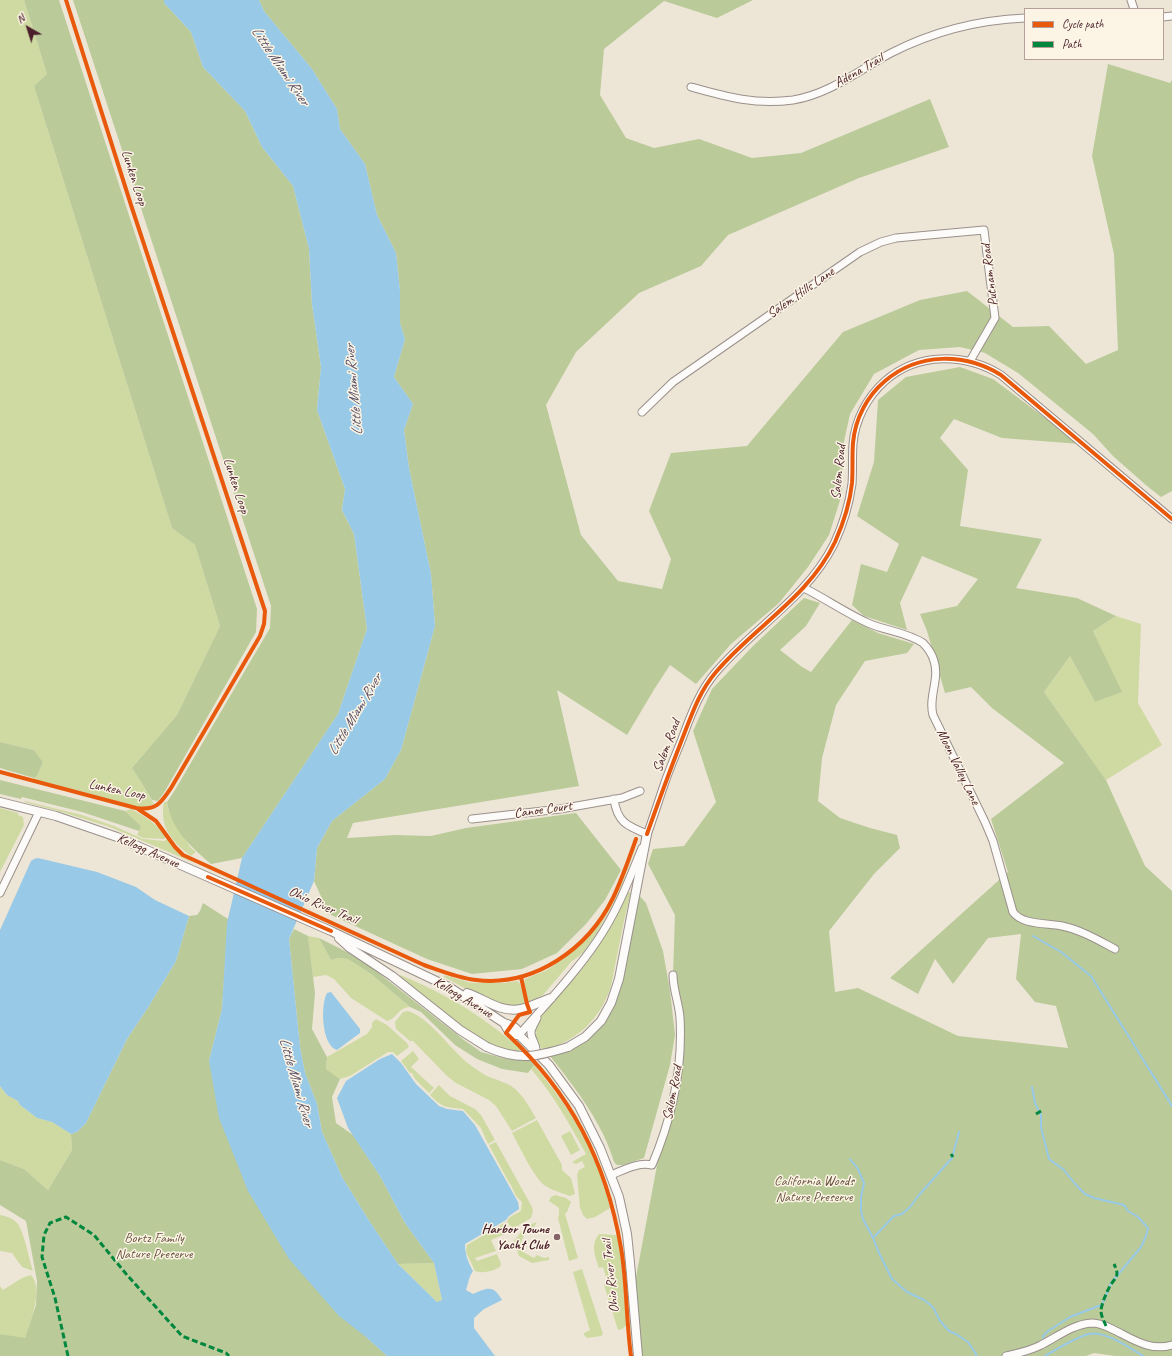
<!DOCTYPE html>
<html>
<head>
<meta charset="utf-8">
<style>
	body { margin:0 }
	#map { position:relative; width:1172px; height:1356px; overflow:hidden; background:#ede6d7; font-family:Caveat,sans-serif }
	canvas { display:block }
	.legend { position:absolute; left:1024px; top:8px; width:140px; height:52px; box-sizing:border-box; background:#fcf5e5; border:1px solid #b59f9b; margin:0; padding:5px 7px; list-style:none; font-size:12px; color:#4a1f2b }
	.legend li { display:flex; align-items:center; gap:8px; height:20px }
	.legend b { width:20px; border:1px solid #b59f9b }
	.north { position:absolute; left:8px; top:8px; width:40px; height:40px; -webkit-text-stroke:3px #fcf5e5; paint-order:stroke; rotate:321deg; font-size:11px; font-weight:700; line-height:16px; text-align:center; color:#4a1f2b }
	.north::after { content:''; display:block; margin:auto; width:14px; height:18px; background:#4a1f2b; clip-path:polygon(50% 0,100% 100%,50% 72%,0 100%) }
</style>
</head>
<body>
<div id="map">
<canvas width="1172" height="1356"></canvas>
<ul class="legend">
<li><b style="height:5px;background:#e8590c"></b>Cycle path</li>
<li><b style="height:5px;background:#00873e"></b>Path</li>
</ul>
<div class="north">N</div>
</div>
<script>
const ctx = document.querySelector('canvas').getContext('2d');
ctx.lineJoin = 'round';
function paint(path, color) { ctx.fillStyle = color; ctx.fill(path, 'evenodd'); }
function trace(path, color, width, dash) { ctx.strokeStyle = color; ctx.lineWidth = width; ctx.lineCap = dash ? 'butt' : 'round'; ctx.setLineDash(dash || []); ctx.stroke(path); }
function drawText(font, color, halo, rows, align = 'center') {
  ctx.font = font + ' Caveat,sans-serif'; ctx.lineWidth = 3; ctx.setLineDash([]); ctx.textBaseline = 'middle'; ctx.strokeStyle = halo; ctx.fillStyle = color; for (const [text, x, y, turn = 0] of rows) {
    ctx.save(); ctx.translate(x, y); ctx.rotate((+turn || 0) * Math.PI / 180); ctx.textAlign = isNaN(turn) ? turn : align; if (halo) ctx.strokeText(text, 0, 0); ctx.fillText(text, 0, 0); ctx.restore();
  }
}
paint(new Path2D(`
	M0,0H24L47,74L34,86L172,528L195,545L220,626L177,715L132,768L154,804L146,807H136L33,780L34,778L37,776L43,762L34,750L0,742Z
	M1116,616L1141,624L1138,703L1162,745L1106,780L1044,692L1070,656L1095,702L1121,692L1093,631Z
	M25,801L82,815L114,826L143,839L164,841L168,839L174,848L192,862L110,827L62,812L24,802Z
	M164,802H167L168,809L190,847L196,852L191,856C172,842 159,827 164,802Z
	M0,808L18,813V815L23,817L24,825L0,872Z
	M131,809C145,816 157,824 166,837L164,839L143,838L137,835L141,826L125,811Z
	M639,840L618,895L595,936L583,953L571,962L543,995L529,1004L524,984L525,979L547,970L566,957L596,928L604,918L616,897Z
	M628,892L631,893C625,914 621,935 617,956C614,968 613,981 609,992C597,1023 574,1042 543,1050L537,1043L534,1035L537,1033L534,1031L537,1020L593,954L617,915Z
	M308,936L319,938L331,960L338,958L348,959L371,974L410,1007C397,1008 398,1018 387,1021L351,998L334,979L326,975L313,977Z
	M400,975C447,994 482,1016 521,1049L518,1052C503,1049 489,1046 476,1039L399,977Z
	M444,975L472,983H504L518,981L520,984L526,1005L511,1007L492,1003L444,977Z
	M408,1011C429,1017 451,1050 469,1064C475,1068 481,1073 487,1076C499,1081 511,1083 519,1093C526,1100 531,1110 536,1118L512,1131L496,1106L489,1100L456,1083L447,1076L413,1041H410L396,1029L395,1022L403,1012Z
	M376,1019L387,1025L407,1043L409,1047L397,1056L393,1052H388L350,1076L340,1079L326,1069L327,1057L367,1034L372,1027V1023Z
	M413,1051L419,1059L411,1067L434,1088L429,1093L415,1079L412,1073H410L401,1061Z
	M534,1065C556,1092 577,1120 592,1152C599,1170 605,1189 610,1208L595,1217L587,1219L583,1215L580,1208L577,1175L579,1170L585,1167L582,1161L576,1164L572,1162L586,1154C570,1125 553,1094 531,1069Z
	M439,1085L450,1096L475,1109L481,1115L495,1140L488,1144L481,1128L463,1109C445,1107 443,1108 430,1095Z
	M0,1086L7,1095L18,1101L20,1105L37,1118L52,1122L71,1134L72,1150L48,1190L24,1169L0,1160Z
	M537,1120L562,1165V1170L571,1178L575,1194L570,1196C562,1193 551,1190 544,1185C533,1176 520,1147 512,1133Z
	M570,1131L580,1150L571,1155L561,1136Z
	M496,1142L532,1207L533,1211L531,1218L512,1229L507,1221L510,1217L521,1211L522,1202L516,1196L511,1185L507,1179L489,1145Z
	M555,1195L566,1198L571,1202L567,1212L565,1214L578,1258L569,1261L558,1218L559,1214V1208L549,1201L551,1197Z
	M0,1215C6,1216 13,1218 17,1223C24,1231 29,1259 33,1271L22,1267L12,1253L0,1251Z
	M506,1222L511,1231L491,1240L496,1251L475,1258L477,1261L497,1254L501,1264L500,1267C493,1271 483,1274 475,1271L466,1252L467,1245Z
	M537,1222L532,1231L525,1233L521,1242L523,1252L534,1258L537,1255L544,1258L549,1257V1260L532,1263L519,1256L514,1241L526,1226Z
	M599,1234L615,1235L619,1236L623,1278L627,1325L622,1329L618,1330L604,1285L607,1280L603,1267L599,1268C595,1255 590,1246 599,1234Z
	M434,1263L442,1300L437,1302L398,1264Z
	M582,1269L603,1334L601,1336L587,1338L584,1335V1333L590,1330L589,1327L573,1272Z
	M31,1275C44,1290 30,1322 25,1339L0,1334V1286L3,1290L22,1278Z`), '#cfdaa2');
paint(new Path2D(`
	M24,0H59L257,609L256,632L165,791L158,801L152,800L132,768L177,715L220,626L195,545L172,528L34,86L47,74Z
	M73,0H164V3L191,32L203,67L245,111L262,147L293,186L309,249L312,304L321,367L317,410L345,489L342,510L354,534L367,629L338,714L242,858L211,864C191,847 171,829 167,802L175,790L270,628L271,606Z
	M259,0H753L717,18L664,1L604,49L600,95L626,138L654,148L699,139L752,158L801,153L930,99L949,147L859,178L728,235L701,266L639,293L576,352L546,405L581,535L618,581L662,589L671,559L649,511L671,453L747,446L843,332L920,300L967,291L1013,327L1049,326L1086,364L1118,350L1114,254L1092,156L1108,64L1170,83L1172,80V491L1161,497L1147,486L1113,456L1093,434L1018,373L985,353L960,347L919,350L874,374L850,414L843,446L842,494L829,535L808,567L779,603L731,644L696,684L670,665L655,688L627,735L557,690L579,786L353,823L347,838L395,835L431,836L466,828L576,813L621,870L605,900L586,924L557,953L522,969L472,974L427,959L329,914L314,881L317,848L332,821L385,779L401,750L435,626L431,574L409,468L404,430L413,404L394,377L405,339L400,323V291L396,253L377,215L365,164L340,129L337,109L312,69L264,11Z
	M960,367L993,379L1080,444L1002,438L954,419L940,438L968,470L960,526L1042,539L1016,588L1077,598L1116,616L1093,631L1122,692L1095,702L1070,656L1044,692L1106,780L1145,866L1172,891V1356H1115L1094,1353L1086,1356H638L633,1293L661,1144L680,1057L673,975L675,915L648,864L653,849L684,846L716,802L693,731L712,689L753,646L804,598L820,603L806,626L780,650L802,667L811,672L852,620L878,633L914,644L907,653L865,661L836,705L822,758L818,801L840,818L870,828L897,835L900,848L874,874L829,931L835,992L858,988L958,1036L1068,1048L1056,1006L1035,1002L1016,979L1021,934L988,938L953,984L935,959L918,994L890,978L1008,872L991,819L1064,763L992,708L971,687L945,693L927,631L920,614L957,606L978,579L922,556L900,603L907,630L864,616L852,605L861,564L887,572L899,544L857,516L874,462L878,400L906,377Z
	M0,742L34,750L43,762L37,776L34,778L0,768Z
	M0,780L125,811L141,826L139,831L82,812L22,797L21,799L0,794Z
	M638,894L646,903L663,951L670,991L675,1035L670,1065L644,1158L623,1165H617L614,1162C611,1153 608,1144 604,1136C590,1107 570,1081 550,1056L564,1051L581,1041L615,1002L624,977Z
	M203,903L228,919L222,1009L209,1061L366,1337L387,1356H0V1334L25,1338L36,1305L37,1281L26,1221L0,1205V1160L24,1169L48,1190L72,1150L71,1134L77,1132L86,1123L127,1039L149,1006L176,961L189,916L197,915L200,911Z
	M294,929L308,936L315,993L312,1029L327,1057L326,1069L340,1079L332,1097L336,1123L353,1135L380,1176L405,1223L434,1263L398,1264L368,1219L342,1177L322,1132L317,1104L305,1073L300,1047L289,939Z
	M319,938L345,951L367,964L464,1040L481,1052L503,1058L530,1060L534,1065L528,1073L502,1069L477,1059L455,1045L421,1012L410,1007L371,974L348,959L338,958L331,960Z`), '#baca99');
paint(new Path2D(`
	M164,0H259L264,11L312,69L337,109L340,129L365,164L377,215L396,253L400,291V323L405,339L394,377L413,404L404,430L409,468L431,574L435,626L401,750L385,779L332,821L317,848L314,881L289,939L300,1047L305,1073L317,1104L322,1132L342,1177L368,1219L398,1264L437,1302L442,1300L434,1263L405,1223L380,1176L348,1128L337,1098L346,1081L380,1059L392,1054L401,1063L416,1084L439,1106L447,1109L463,1111L475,1125L518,1202L519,1209L509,1216L506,1220L465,1244C465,1254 468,1262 473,1271L470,1276L466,1290L473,1294C487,1288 493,1284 502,1300L484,1309L474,1318V1328L495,1356H387L366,1337L339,1316L289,1259L248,1191L219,1118L209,1061L222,1009L227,923L242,858L338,714L367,629L354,534L342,510L345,489L317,410L321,367L312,304L309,249L293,186L262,147L245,111L203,67L191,32L164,3Z
	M38,858L97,872L136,887L155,900L189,916L176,961L149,1006L127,1039L86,1123L77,1132L71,1134L52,1122L37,1118L20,1105L18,1101L7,1095L0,1086V930L31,861L34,859Z
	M331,992L360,1029V1033L337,1050C322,1046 320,1006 327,993Z`), '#98c9e6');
trace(new Path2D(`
	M1033,936L1061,952L1091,976L1172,1106
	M1032,1087L1035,1103L1041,1115V1127L1049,1159L1064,1170L1076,1185L1085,1194L1094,1198L1124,1205L1128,1211L1138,1217L1148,1228L1146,1236L1141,1247L1111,1283L1104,1301L1101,1305L1096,1307L1070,1317L1048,1331L1043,1336L1044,1341
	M850,1159L858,1169L864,1183L861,1197V1211L863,1219L873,1238L879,1253L892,1279L907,1292L924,1300L933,1307L940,1321L949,1331L956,1334L968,1342L976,1354V1356
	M873,1238L894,1216L902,1214L910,1207L919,1195L952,1158L959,1132
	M1045,1356C1057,1349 1076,1337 1089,1334C1104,1330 1130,1348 1143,1356`), '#98c9e6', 2);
const minor = new Path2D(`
	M1131,0L1134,9
	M1163,17L1172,16
	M691,87C727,97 755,105 793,100C830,94 859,70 891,53C932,32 979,20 1025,18
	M642,412L673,382L860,252L881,242L896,238L984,230L995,318L970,361
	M804,588C826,599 846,613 868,623C886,631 906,632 923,643C928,648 932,654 934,661C940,679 928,697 933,715L985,822L993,841L1013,912C1022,925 1047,923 1062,926C1081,930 1098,940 1115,949
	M614,799C617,822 627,826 647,834
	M472,819L560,809L622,798L640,791
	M646,838C652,821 658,803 664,785C669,770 676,754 682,739C691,715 699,692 716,672C754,627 807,598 834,544C843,525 849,505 852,484C853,471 852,458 853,444C855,420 867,397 885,381C918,352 965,353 1001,375L1172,519
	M0,893L39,812
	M519,1035C545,1005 575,974 597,941C617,912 629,880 642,848
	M536,1051C537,1044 530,1039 531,1031C532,1027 535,1022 537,1018
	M611,1175C624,1170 637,1162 652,1165C672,1118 683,1069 680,1018C679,1003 673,990 673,975
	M1006,1356C1018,1353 1030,1351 1041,1345C1057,1337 1073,1324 1092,1323C1099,1323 1106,1326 1112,1329C1131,1338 1150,1352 1172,1345`);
const major = new Path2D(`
	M0,802L56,816L117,837L331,931L449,987L504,1023C511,1025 518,1027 519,1035L549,1065L579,1106L600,1148L619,1197L627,1234L630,1263L638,1356
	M339,938L350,948L392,976L460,1030L487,1047
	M467,993C485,999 500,1013 521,1009C531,1007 541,1001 551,998
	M504,1023L508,1030L515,1035H519
	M568,1047L585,1037L601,1021L611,1003L619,979L647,834`);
trace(minor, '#9a908b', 9);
trace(major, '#9a908b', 10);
trace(minor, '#fcfbf9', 7);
trace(major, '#fcfbf9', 8);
const majorBridge = new Path2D(`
	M487,1047C519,1061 536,1057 568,1047`);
trace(majorBridge, '#9a908b', 10, []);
trace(majorBridge, '#fcfbf9', 8);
trace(new Path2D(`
	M1036,1114L1041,1111
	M951,1154L953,1157
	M1106,1326C1104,1321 1101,1316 1101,1311C1101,1305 1107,1291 1110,1286C1116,1276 1120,1277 1114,1264
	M68,1356L55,1298L42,1257L44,1235L50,1223L66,1217L94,1235L127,1275L182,1336L226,1353L229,1356`), '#00873e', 3, [6, 3]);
trace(new Path2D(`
	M0,772L136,808C156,811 161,803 171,788L260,636L264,624L265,611L131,205L66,0
	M138,809L156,821L175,847L183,855L424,965C441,971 458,978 476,980C534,987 588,949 613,898C622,879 629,859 636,839
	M647,834C658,803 669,773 681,742C691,717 698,693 716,672C754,627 809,597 835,542C843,524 850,503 852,483C853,470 852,456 853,443C855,419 867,396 885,381C919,352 965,353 1001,375L1172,519
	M208,877L331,931
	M521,977L527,1004L530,1012L519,1015L506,1033C571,1093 606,1161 621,1248C627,1283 626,1320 631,1356`), '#e8590c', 4);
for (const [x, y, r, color] of [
	[557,1237,4,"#836567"]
]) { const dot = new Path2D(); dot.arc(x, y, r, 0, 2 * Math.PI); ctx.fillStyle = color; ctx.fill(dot); trace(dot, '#fcf5e5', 1.5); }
drawText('14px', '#4a1f2b', '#fcf5e5', [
	["Adena Trail",859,71,-30],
	["Lunken Loop",134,178,72],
	["Putnam Road",990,275,-97],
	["Salem Hills Lane",801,293,-35],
	["Salem Road",839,472,-84],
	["Lunken Loop",236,486,72],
	["Salem Road",667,746,-69],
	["Moon Valley Lane",958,767,64],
	["Lunken Loop",117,790,12],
	["Canoe Court",543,810,-8],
	["Kellogg Avenue",148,851,24],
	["Ohio River Trail",323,906,24],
	["Kellogg Avenue",463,998,31],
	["Salem Road",673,1093,-79],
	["Ohio River Trail",611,1276,-96]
]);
drawText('14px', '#6b5442', '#fcf5e5', [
	["California Woods",814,1181],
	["Nature Preserve",814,1197],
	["Bortz Family",154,1238],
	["Nature Preserve",154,1254]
]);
drawText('bold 14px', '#4a1f2b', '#fcf5e5', [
	["Harbor Towne",549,1229],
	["Yacht Club",549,1245]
], 'right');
drawText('italic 15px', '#574e65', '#fcf5e5', [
	["Little Miami River",280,66,56],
	["Little Miami River",354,390,-95],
	["Little Miami River",355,715,-59],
	["Little Miami River",296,1082,74]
]);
</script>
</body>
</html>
